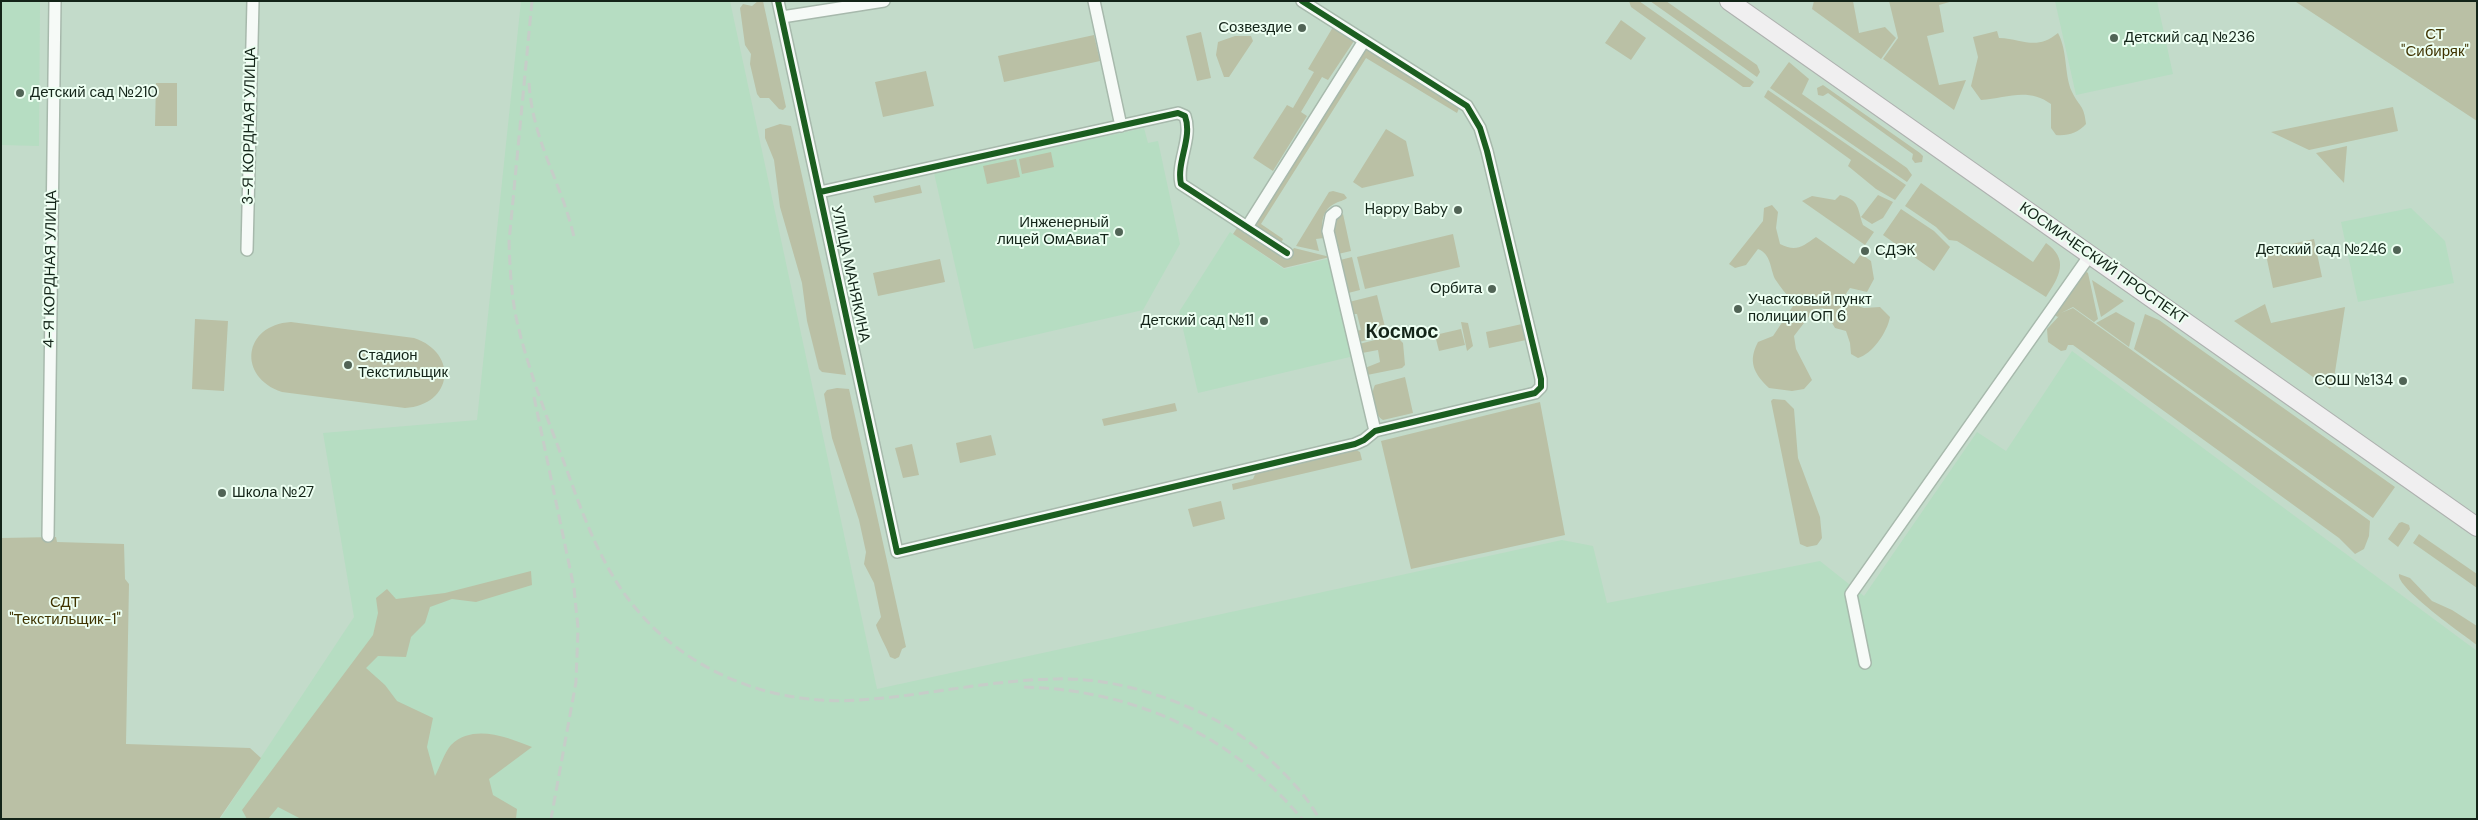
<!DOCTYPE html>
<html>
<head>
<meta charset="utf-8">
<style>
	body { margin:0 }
	#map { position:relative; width:2478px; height:820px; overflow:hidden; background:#c3dbca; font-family:"DM Sans",sans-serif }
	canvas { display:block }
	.frame { position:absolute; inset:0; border:2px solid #132418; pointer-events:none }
</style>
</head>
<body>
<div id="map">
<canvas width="2478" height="820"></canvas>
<div class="frame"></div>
</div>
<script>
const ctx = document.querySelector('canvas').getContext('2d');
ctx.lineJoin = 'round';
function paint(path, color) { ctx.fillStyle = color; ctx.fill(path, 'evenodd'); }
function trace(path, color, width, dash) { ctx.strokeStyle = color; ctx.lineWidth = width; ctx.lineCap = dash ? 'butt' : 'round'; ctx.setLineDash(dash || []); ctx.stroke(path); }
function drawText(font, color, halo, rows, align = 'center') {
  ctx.font = font + ' "DM Sans",sans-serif'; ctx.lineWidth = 4; ctx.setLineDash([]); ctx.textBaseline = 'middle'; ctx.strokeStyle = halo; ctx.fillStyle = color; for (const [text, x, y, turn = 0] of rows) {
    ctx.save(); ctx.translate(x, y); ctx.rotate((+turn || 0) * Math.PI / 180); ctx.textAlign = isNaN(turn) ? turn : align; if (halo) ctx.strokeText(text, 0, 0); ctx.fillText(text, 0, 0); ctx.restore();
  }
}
paint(new Path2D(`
	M1,1H40L39,146L1,145Z
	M521,1H730L877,689L1562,540L1593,546L1607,603L1820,561L1864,596L1977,432L2006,451L2072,351L2477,651V819H220L354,617L323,433L477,420Z
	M2055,1H2157L2173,74L2076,95Z
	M1144,128L1148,143L1158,141L1180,244L1143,310L974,349L934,173Z
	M2411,208L2445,241L2454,283L2358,302L2341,222Z
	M1230,232L1284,269L1331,258L1354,356L1198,393L1179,312Z`), '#b6ddc2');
paint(new Path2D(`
	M758,1H763L786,107L783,110L779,109L769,98H760L757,94L750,64L751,54L745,45L740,8L743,4L752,6Z
	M1629,1H1639L1754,82L1750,87H1743L1631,7Z
	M1650,1H1666L1757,65L1760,72L1757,77Z
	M1814,1H1853L1859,33L1885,27L1896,38L1881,59L1812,9Z
	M1889,1H1953L1939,5L1944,32L1927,36L1939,85L1966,80L1954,110L1883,59L1898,38Z
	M2477,1V121L2296,2V1Z
	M1621,20L1646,38L1631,60L1605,43Z
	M1333,27L1354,41L1328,80L1322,77L1301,112L1307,116L1273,171L1253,158L1287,105L1293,108L1314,72L1308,69Z
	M1997,31L1999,38C2024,39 2036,51 2058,33C2068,52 2064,75 2072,92C2079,107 2084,104 2086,124C2078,133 2068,136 2056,135L2051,128V104C2028,87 2006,98 1981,100L1971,86L1978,57L1973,37Z
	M1201,32L1211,78L1197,81L1186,36Z
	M1094,35L1100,61L1004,82L998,56Z
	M1235,36H1251L1253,41L1229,77H1224L1216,55L1218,42Z
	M1364,42L1461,104L1457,113L1366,58L1261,224L1283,239L1281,243L1250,224Z
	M1789,62L1809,79L1802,94L1907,168L1912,175L1907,182L1770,88Z
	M926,71L934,106L883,117L875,82Z
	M156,83H177V126H155Z
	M1823,85L1920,153L1923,156L1922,162L1915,163L1912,159L1913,154L1828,93L1823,96L1818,95L1817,88Z
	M1768,90L1906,185L1895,200L1876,189L1848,166L1851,160L1764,97Z
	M2393,107L2398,131L2309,150L2271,132Z
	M780,124L791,126L846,375L822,372L819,369L807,321L802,283L780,207L774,160L765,138V129Z
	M1386,129L1406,141L1414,176L1362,188L1353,182Z
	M2347,146L2344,183L2316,153Z
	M1051,152L1054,167L1022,174L1019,159Z
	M1016,159L1020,177L987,184L983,166Z
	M1921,183L2033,262L2046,243C2069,259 2060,276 2046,297L1957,241L1949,240L1936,227L1905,206Z
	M920,185L922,193L875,203L873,196Z
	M1333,191L1344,194L1347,198C1343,201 1340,201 1336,203C1322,209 1320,224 1324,238L1316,239L1319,251L1296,246L1329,192Z
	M1840,195C1860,200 1857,208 1863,225L1874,232L1865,245L1802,201L1812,196L1835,200Z
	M1878,195L1893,202L1883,218L1872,224L1861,217Z
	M1772,205L1778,212L1776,228L1780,244C1796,252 1802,247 1816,237L1854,264L1861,254L1871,261L1874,279L1867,292L1850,288L1845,295L1849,303L1864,308L1880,307L1890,317C1887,333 1872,354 1858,358L1851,354L1850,343L1846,331L1835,328L1823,308L1814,310L1794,336L1796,349L1812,380L1804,389L1792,391L1769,388C1753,373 1748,361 1758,342L1773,336L1795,303C1787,296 1781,288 1775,279C1770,268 1771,254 1758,249L1746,265L1735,268L1729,264L1763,221L1764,208Z
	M1901,209L1934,231L1950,247L1934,271L1883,235Z
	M1343,214L1351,251L1338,254L1333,227L1334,220Z
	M1237,228L1286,258L1294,248L1330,257L1284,268L1233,234Z
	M1453,234L1460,267L1365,289L1357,257Z
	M2314,239L2322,277L2273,288L2265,250Z
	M1352,257L1360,290L1348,293L1340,260Z
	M940,259L945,282L878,296L873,273Z
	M2082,269L2088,273L2098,319L2094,322L2073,307L2061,313L2073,308L2370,521L2369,536L2364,549L2355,554L2339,538L2073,345H2068L2066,350L2061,351L2048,342L2047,329L2060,315L2058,317L2051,313Z
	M2092,280L2124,301L2101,317Z
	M1377,295L1387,335L1359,342L1356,331L1361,330L1357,314H1352L1349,302Z
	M2265,304L2271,323L2345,307L2333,385L2330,389L2234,321Z
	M2116,312L2135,323L2129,347L2096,323Z
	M2145,314L2159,320L2395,487L2373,518L2134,349Z
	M195,319L228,321L224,391L192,389Z
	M291,322L414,338C459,353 453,405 405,408L282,392C237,377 243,325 291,322Z
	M1461,322L1468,323L1473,346L1467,351Z
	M1522,324L1526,340L1489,348L1486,332Z
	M1461,329L1465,345L1439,351L1435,335Z
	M1395,335L1403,343L1405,365L1402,368L1367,375L1365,368L1380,362L1378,350L1362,353L1359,344Z
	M1405,377L1413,413L1383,420C1373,414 1370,394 1375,385Z
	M837,388L849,389L906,647L902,649L899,657L895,659L890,657C887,648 878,633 876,625L881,617L874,583L864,564L866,552L859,520L832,438L824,394L827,390Z
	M1773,399L1785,400L1794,409L1798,458L1820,517L1822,538L1817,545L1807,547L1800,544L1771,401Z
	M1540,402L1565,535L1411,569L1381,441Z
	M1175,403L1177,411L1104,426L1102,419Z
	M991,435L996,455L960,463L956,443Z
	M912,444L919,475L903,478L895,448Z
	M1354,449L1360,452L1362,460L1233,490L1232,484L1253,479L1256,472Z
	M1221,501L1225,519L1193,527L1188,509Z
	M2402,522L2409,525L2410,529L2398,547L2388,539L2399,523Z
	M2419,534L2477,574V588L2413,543Z
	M56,537L57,542L124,544L125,579L129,584L126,744L250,748L261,758L219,819H1V538Z
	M531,571L532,585L476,602L452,599L430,607L425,623L411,637L406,657L378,656L366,668L385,685L397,701L433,718L427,747L435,776C440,767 444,753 451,745C474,723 508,738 532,747L489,779L493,795L517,809L516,819H301L278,807L268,819H247L242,810L373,635L378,613L376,598L387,589L396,599L445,593Z
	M2399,574L2410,578L2432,601L2452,610L2477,626V645C2464,635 2395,587 2399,574Z`), '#bac0a5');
const street = new Path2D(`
	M778,1L897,552L1355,444L1364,440L1375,431L1535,393L1541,387V379L1487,151L1480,128L1467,106L1302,1
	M1094,1L1121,126
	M782,17L884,1
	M820,192L1178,113L1185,116C1193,138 1176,162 1181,184L1287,253
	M1336,212L1331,216L1328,231L1375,431
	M1247,227L1364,41
	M247,250L253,1
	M48,536L55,1
	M1865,663L1851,594L2090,255`);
const primary = new Path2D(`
	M1729,1L2477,527`);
trace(street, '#a7b9ac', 14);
trace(primary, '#aeb1af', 20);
trace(street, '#f6faf7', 11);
trace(primary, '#f0eff0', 18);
trace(new Path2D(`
	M532,1L509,242C510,267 511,292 516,317C528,372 550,424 569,476C585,521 603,568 633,605C687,673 774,706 859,700C924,696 989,680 1055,679C1111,677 1172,696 1221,723C1253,741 1302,785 1319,819
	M529,83C533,143 561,181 574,237
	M534,397L574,588L578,628L576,682L551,819
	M1024,687C1134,690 1231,734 1302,819`), '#c6cdc8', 3, [10, 5]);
trace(new Path2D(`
	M778,1L897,552L1355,444L1364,440L1375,431L1535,393L1541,387V379L1487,151L1480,128L1467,106L1302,1
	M820,192L1178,113L1185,116C1193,138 1176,162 1181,184L1287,253`), '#1b5e20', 6);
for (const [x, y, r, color] of [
	[1302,28,5,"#516456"],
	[2114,38,5,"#516456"],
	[20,93,5,"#516456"],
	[1458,210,5,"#516456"],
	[1119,232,5,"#516456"],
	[2397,250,5,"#516456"],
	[1865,251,5,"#516456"],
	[1492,289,5,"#516456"],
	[1738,309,5,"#516456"],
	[1264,321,5,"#516456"],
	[348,365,5,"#516456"],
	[2403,381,5,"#516456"],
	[222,493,5,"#516456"]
]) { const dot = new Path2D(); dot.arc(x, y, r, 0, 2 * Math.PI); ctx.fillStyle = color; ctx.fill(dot); trace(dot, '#edfff2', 2); }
drawText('15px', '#132418', '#edfff2', [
	["Созвездие",1292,28],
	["Детский сад №236",2124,38,"left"],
	["Детский сад №210",30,93,"left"],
	["Happy Baby",1448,210],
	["Инженерный",1109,223],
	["лицей ОмАвиаТ",1109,240],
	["Детский сад №246",2387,250],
	["СДЭК",1875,251,"left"],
	["Орбита",1482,289],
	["Участковый пункт",1748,300,"left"],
	["полиции ОП 6",1748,317,"left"],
	["Детский сад №11",1254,321],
	["Стадион",358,356,"left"],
	["Текстильщик",358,373,"left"],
	["СОШ №134",2393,381],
	["Школа №27",232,493,"left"]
], 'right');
drawText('15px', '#3f3300', '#edfff2', [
	["СТ",2435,35],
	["\"Сибиряк\"",2435,52],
	["СДТ",65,603],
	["\"Текстильщик-1\"",65,620]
]);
drawText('15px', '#132418', '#edfff2', [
	["3-Я КОРДНАЯ УЛИЦА",250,126,-89],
	["КОСМИЧЕСКИЙ ПРОСПЕКТ",2103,264,35],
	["4-Я КОРДНАЯ УЛИЦА",51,269,-89],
	["УЛИЦА МАНЯКИНА",850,274,78]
]);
drawText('bold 20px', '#132418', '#edfff2', [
	["Космос",1402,333]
]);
</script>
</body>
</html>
